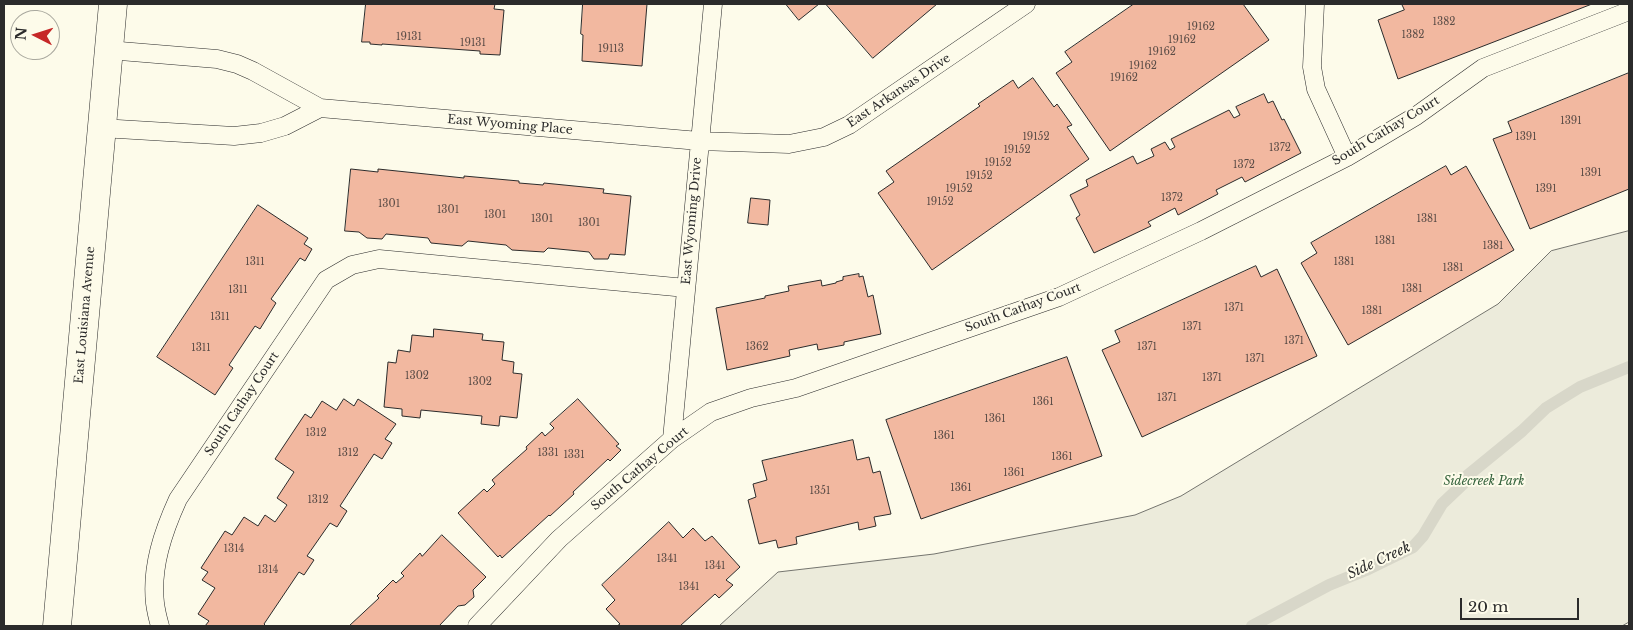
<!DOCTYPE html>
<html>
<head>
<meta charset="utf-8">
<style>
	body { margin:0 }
	#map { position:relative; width:1633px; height:630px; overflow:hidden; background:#fdfbea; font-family:"Libre Baskerville",serif }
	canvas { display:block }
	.frame { position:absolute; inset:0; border:5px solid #2b2b2b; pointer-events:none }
	.north { position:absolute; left:10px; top:10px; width:50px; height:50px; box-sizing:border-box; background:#fdfbea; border:1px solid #a9a89e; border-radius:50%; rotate:275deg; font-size:14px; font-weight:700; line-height:20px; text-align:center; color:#2b2b2b }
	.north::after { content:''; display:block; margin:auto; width:18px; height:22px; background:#c62828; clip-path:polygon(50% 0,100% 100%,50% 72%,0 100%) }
	.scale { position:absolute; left:1460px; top:598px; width:119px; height:22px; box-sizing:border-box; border:2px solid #2b2b2b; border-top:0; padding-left:6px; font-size:15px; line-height:18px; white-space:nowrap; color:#2b2b2b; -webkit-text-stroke:4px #fdfbea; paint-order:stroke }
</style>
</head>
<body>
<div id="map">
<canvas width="1633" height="630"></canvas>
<div class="frame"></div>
<div class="north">N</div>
<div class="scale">20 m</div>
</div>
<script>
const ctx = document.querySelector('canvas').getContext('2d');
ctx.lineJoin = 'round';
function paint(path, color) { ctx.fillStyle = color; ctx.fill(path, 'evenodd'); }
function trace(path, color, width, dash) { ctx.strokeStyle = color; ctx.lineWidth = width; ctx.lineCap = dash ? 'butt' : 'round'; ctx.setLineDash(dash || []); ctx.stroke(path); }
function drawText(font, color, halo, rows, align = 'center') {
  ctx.font = font + ' "Libre Baskerville",serif'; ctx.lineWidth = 4; ctx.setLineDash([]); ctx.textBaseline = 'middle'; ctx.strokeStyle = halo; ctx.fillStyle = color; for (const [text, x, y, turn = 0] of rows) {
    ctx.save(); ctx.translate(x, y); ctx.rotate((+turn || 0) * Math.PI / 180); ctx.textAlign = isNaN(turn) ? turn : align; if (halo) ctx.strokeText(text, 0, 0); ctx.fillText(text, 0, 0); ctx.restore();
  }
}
const green = new Path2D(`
	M1629,231V622L1622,626H719L778,572L934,554L1135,515L1181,496L1498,304L1551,251Z`);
paint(green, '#ecebdb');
trace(green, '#74746e', 1);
trace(new Path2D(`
	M1252,626L1329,585L1366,570L1413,547L1423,536L1442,504L1463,484L1467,476L1522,431L1546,408L1580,387L1629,367`), '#d8d7c9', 12);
const building = new Path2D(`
	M366,4H495L494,9L504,10L500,55L480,54V51L382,44V45L370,44V42H362Z
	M583,4H647L642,66L582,61L583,35L581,34Z
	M786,4H819L799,20Z
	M826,4H937L873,58Z
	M1134,4H1243L1269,40L1110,151L1056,73L1072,62L1065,52Z
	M1402,4H1592L1398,79L1378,20L1404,10Z
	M1629,73V189L1530,229L1493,139L1512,132L1508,122Z
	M1033,78L1054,107L1057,104L1072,125L1067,127L1089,159L932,270L878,193L894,182L886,171L980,106L978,104L1013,80L1018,88Z
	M1264,94L1268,103L1273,101L1282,120L1284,119L1301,153L1245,182L1242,177L1216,190L1218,194L1178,215L1175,208L1148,222L1151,226L1094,253L1076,218L1080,215L1070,195L1088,186L1086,180L1133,156L1137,164L1154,156L1151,149L1165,142L1170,150L1175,147L1171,139L1229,110L1234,118L1240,115L1236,107Z
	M1446,166L1451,175L1466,166L1514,250L1348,345L1301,263L1317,253L1311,243Z
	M351,169L378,172V169L464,178V176L519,181V183L543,185L544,183L604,189L603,193L631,196L625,255L610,254L608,259H594L589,252L548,248L544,252L512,250L506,245L468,241L462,246L431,243L428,238L386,234L382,239L367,238L359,232L345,231Z
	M751,198L770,200L768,225L748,223Z
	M258,205L308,238L304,244L312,249L305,261L300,258L271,299L276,303L260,329L255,326L229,365L233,368L215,395L157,357Z
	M1256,266L1261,277L1277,269L1317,356L1142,437L1102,350L1120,342L1115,331Z
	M859,274V277L863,276L868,297L873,295L881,334L844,342V345L818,350L817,344L789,350L790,356L727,370L716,308L765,298V296L789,291L788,286L821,280L822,286L836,283V282L843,280V277Z
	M434,329L483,334L482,340L504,342L502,360L514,362L513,373L522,374L517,418L500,416L499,426L481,424L482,416L421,410L420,418L402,416V409L384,407L388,362L396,363L398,350L410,352L412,335L433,337Z
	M1067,357L1102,456L921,519L886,420Z
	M344,399L354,406L358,399L396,424L385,439L392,443L382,459L374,454L340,506L347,511L337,527L330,523L307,556L314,560L304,575L299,572L264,624L266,626H205L209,621L198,614L215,588L202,580L208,572L201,568L225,531L232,535L244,517L258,526L265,515L275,522L287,505L277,498L294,472L275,459L305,414L311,418L322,401L336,410Z
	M578,399L619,444L616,446L621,450L610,461L608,459L573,492L574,494L550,516L549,515L502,558L500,555L498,557L458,513L484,489L487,492L495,484L492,480L527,449L526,447L542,432L545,436L554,428L550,424Z
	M853,440L857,460L869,457L873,473L880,471L891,514L874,517L876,526L859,530L858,522L796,537L797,544L778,548L776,540L759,544L748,500L756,497L753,484L767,480L762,461Z
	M669,522L683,538L693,528L705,541L712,536L740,567L726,580L733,585L719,598L715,594L680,626H617L620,624L606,609L615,600L602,585Z
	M442,535L486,577L473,590L474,597L465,605L458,606L439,626H349L379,598L377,596L393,580L396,583L404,576L401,573L420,553L422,556Z`);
paint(building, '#f2b8a0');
trace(building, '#2b2b2b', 1);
const lane = new Path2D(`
	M1315,4L1312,67L1316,89L1347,157
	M320,108L699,141L789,144L824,137L849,125L1026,4
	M101,128L234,136L261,133L285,126L320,108L253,71L237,64L217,59L108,50
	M672,439L713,4
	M160,626C158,619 156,611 155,603C151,567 163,532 178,499L326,280L352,265L379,259L686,288
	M477,626L559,539L672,439L711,412L751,398L796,388L1059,297L1201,231L1347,157L1416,116L1483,68L1629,11`);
const secondary = new Path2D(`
	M57,626L113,4`);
trace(lane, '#2b2b2b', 19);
trace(secondary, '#2b2b2b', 29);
trace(lane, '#fdfbea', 18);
trace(secondary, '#fdfbea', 28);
drawText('10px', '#5d4e48', null, [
	["1382",1444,22],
	["19162",1201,27],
	["1382",1413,35],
	["19131",409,37],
	["19162",1182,40],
	["19131",473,43],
	["19113",611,49],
	["19162",1162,52],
	["19162",1143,66],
	["19162",1124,78],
	["1391",1571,121],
	["19152",1036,137],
	["1391",1526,137],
	["1372",1280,148],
	["19152",1017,150],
	["19152",998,163],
	["1372",1244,165],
	["1391",1591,173],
	["19152",979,176],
	["19152",959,189],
	["1391",1546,189],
	["1372",1172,198],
	["19152",940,202],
	["1301",389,204],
	["1301",448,210],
	["1301",495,215],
	["1301",542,219],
	["1381",1427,219],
	["1301",589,223],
	["1381",1385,241],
	["1381",1493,246],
	["1311",255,262],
	["1381",1344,262],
	["1381",1453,268],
	["1381",1412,289],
	["1311",238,290],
	["1371",1234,308],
	["1381",1372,311],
	["1311",220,317],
	["1371",1192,327],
	["1371",1294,341],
	["1362",757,347],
	["1371",1147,347],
	["1311",201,348],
	["1371",1255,359],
	["1302",417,376],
	["1371",1212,378],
	["1302",480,382],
	["1371",1167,398],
	["1361",1043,402],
	["1361",995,419],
	["1312",316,433],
	["1361",944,436],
	["1312",348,453],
	["1331",548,453],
	["1331",574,455],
	["1361",1062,457],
	["1361",1014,473],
	["1361",961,488],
	["1351",820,491],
	["1312",318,500],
	["1314",234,549],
	["1341",667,559],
	["1341",715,566],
	["1314",268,570],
	["1341",689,587]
]);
drawText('12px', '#2b2b2b', '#fdfbea', [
	["East Arkansas Drive",899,91,-34],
	["East Wyoming Place",510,125,5],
	["South Cathay Court",1386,131,-31],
	["East Wyoming Drive",692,221,-85],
	["South Cathay Court",1023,308,-20],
	["East Louisiana Avenue",85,315,-85],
	["South Cathay Court",242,404,-56],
	["South Cathay Court",640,469,-40]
]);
drawText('italic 12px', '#34623c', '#fdfbea', [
	["Sidecreek Park",1484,482]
]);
drawText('italic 14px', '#2b2b2b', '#fdfbea', [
	["Side Creek",1379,561,-25]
]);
</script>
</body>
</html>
